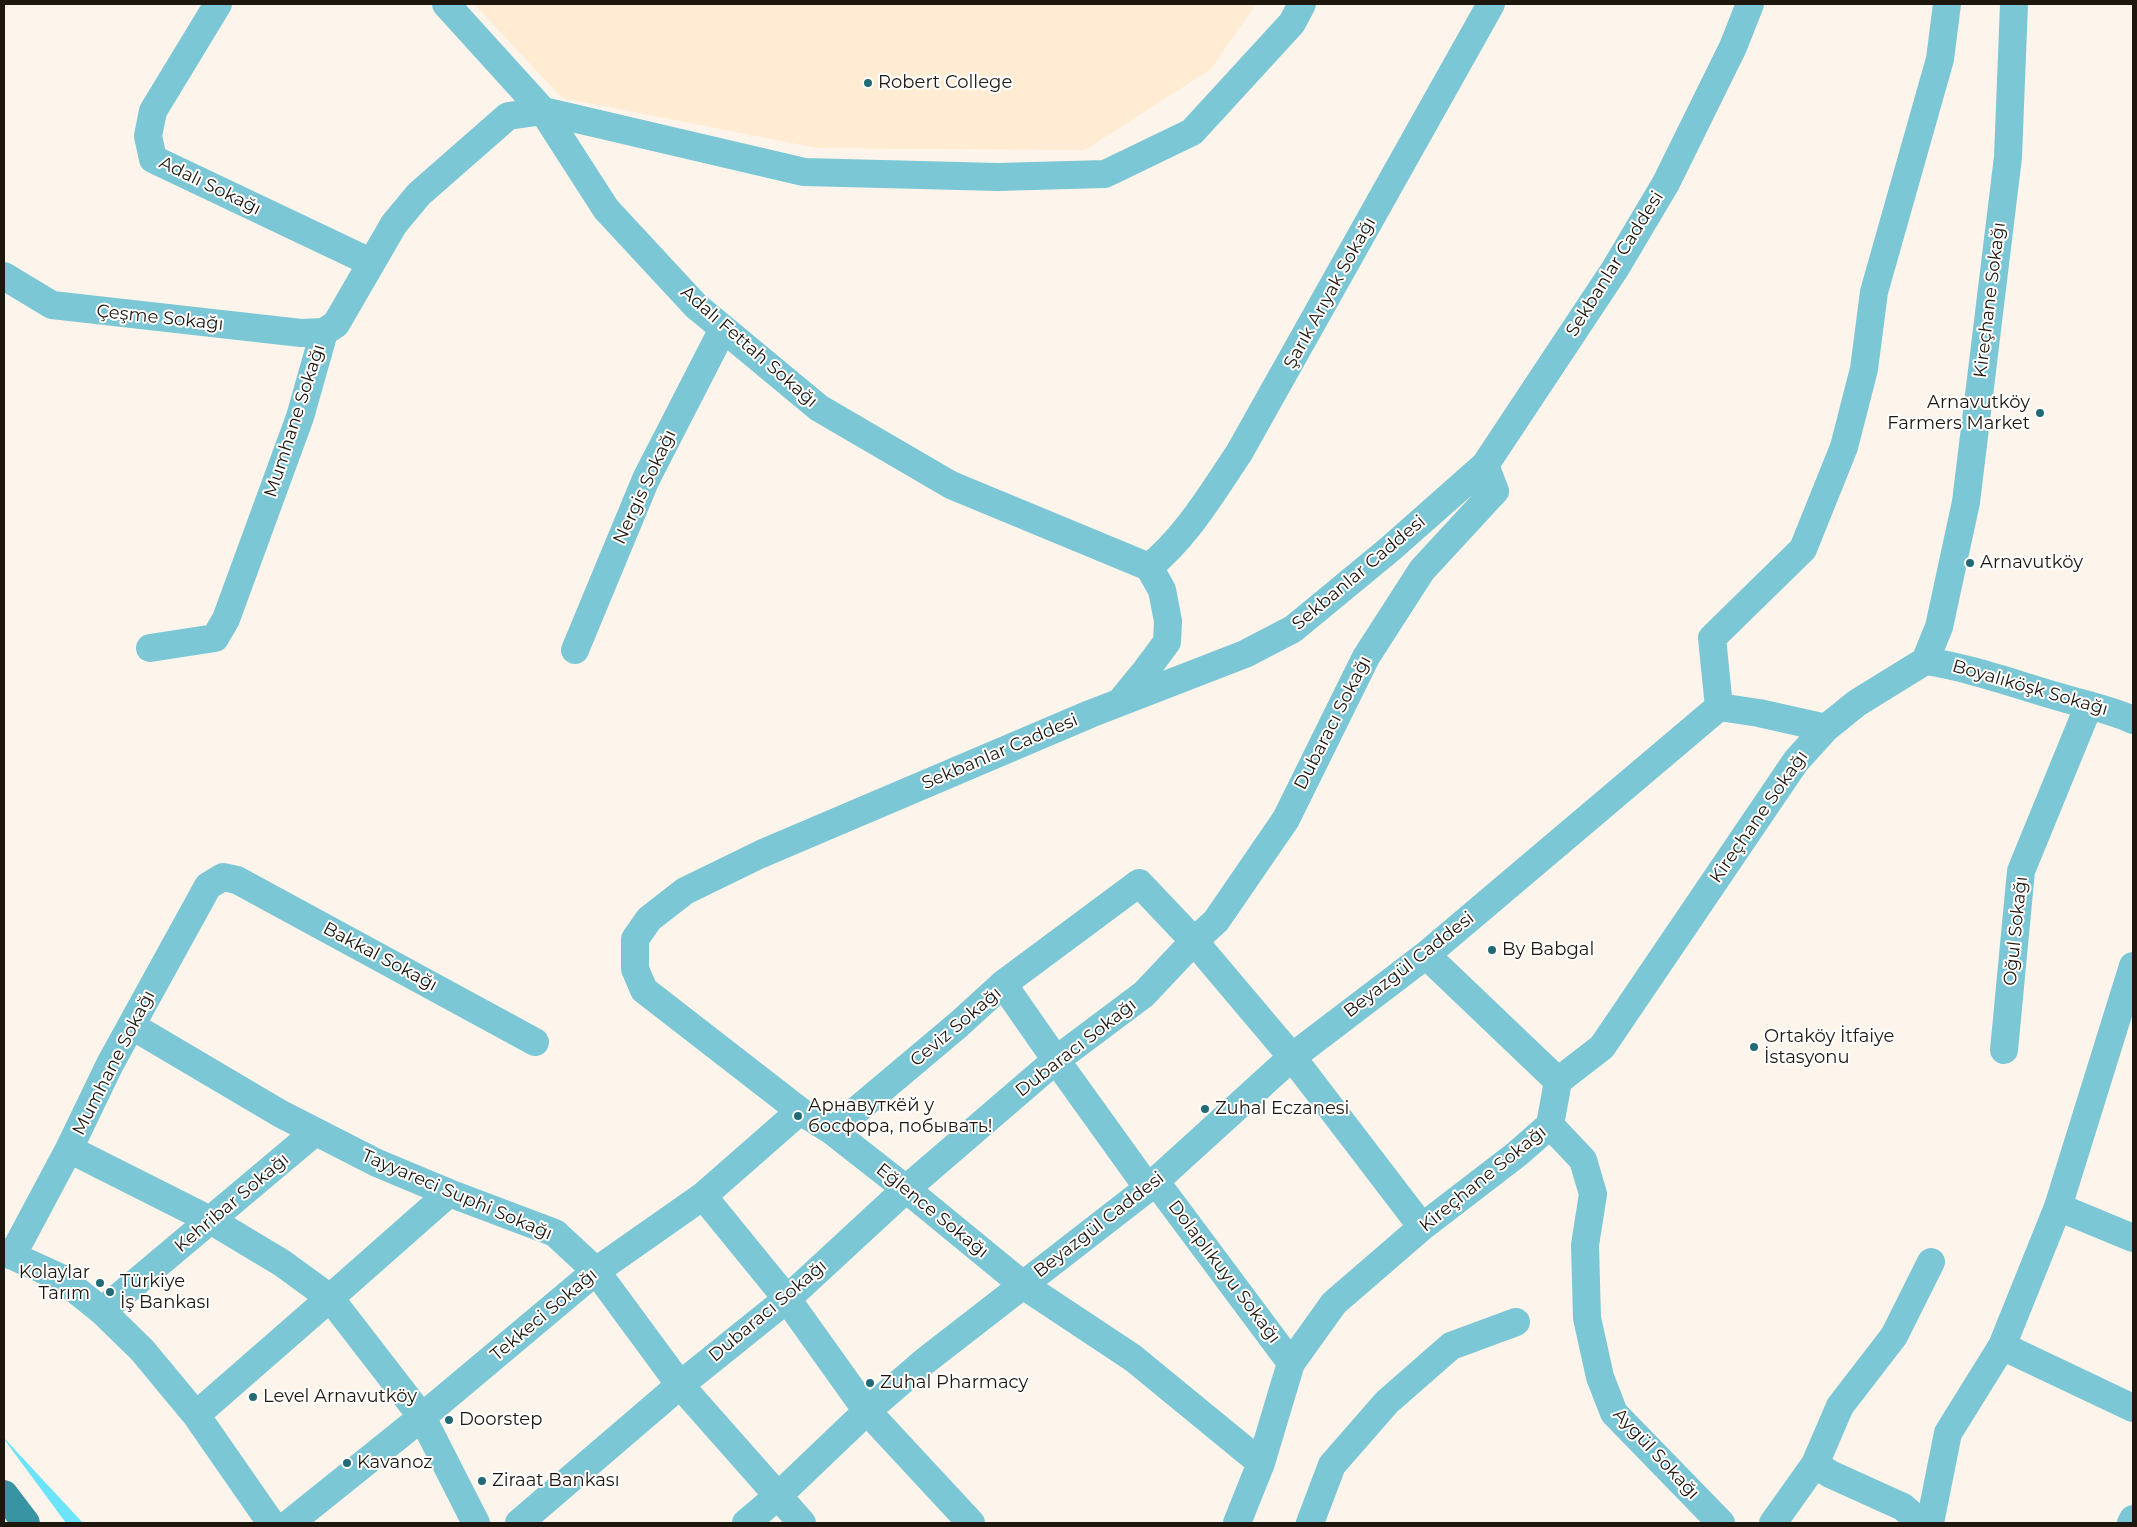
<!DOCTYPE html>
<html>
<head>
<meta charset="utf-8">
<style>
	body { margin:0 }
	#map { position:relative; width:2137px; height:1527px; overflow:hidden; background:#fdf5eb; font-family:Montserrat,sans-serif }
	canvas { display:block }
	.frame { position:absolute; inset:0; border:5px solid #1e170e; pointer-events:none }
</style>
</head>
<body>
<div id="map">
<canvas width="2137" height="1527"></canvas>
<div class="frame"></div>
</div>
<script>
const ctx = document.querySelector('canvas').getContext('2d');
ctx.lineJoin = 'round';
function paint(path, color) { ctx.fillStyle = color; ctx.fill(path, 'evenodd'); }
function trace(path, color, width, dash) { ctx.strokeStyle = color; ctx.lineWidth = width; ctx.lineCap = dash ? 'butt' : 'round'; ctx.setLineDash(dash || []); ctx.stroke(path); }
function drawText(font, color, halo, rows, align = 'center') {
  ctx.font = font + ' Montserrat,sans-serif'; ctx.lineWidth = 4; ctx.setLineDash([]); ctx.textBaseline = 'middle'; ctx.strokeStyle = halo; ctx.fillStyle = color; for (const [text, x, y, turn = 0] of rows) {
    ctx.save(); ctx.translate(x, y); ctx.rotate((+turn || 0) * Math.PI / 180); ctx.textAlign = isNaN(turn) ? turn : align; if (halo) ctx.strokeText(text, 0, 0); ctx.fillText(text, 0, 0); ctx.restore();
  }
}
paint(new Path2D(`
	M474,4H1256L1211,69L1085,150L817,148L562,98Z`), '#ffecd2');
paint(new Path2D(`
	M4,1438L83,1523H4Z`), '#6be4f9');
paint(new Path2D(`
	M4,1439L66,1523H4Z`), '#fdf5eb');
trace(new Path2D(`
	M218,4L153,111L148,136L153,159L370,262
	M446,4L543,111L606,209L696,306L819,408L951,485L1149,567
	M4,276L52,305L301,333L324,332
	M1149,567C1187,536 1212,493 1239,453L1491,4
	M150,648L215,638L226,619L300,417L324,332L336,324L394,224L419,194L508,116L543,111L804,172L998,177L1105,174L1192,132L1292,23L1302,4
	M575,650L646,479L723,329
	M1925,661C1972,668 2017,685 2063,698C2087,705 2111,710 2133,720
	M1121,701L1144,673L1167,642L1168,621L1162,590L1149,567
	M1719,707L1712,638L1803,549L1844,447L1864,369L1874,292L1940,59L1947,4
	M1719,707L1759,713L1826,728
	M1426,955L1558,1081
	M1003,984L1139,883L1194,941L1292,1057L1422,1227
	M132,1026L281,1114L377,1163L449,1193L555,1233L596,1271L680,1385L802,1523
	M2004,1050L2021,871L2089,705
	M1550,1125L1583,1160L1593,1194L1585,1245L1587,1318L1600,1377L1614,1413L1721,1523
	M832,1131L958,1025L1003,984L1056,1060L1148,1188
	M69,1149L212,1221L282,1263L330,1298L449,1193
	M1156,1182L1291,1363
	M703,1196L787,1299L867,1411L971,1523
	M2058,1207L2133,1238
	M4,1252L61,1278L102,1311L142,1350L196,1415L271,1523
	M12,1256L69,1149L110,1064L208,886L223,877L237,880L535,1042
	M102,1311L315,1132
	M2002,1346L2133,1408
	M196,1415L330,1298L422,1417L476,1523
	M1261,1463L1133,1358L1023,1285L906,1189L832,1131L800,1111L644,990L635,969V939L649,919L685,891L761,854L1090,714L1245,654L1293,629L1390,549L1485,465L1615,269L1666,183L1733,47L1750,4
	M1815,1464L1830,1474L1903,1507L1921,1523
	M290,1523L422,1417L596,1271L703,1196L800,1111
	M519,1523L680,1385L787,1299L906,1189L1056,1060L1144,994L1194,941L1216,921L1286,819L1366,657L1422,570L1495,491L1485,465
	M746,1523L778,1496L867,1411L925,1361L1148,1188L1292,1057L1426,955L1719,707
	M1237,1523L1261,1463L1291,1363L1334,1303L1422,1227L1517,1154L1550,1125L1558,1081L1602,1047L1796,761L1826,728L1857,703L1925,661L1939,627L1966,502L2008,157L2014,4
	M1310,1523L1332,1465L1387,1402L1451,1346L1516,1322
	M1773,1523L1815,1464L1840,1406L1894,1336L1931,1262
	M1930,1523L1948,1433L2002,1346L2058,1207L2133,966
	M2131,1523L2133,1519`), '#7bc7d5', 28);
trace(new Path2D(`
	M4,1494L26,1523`), '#3894a3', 28);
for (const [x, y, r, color] of [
	[868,83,5,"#216a76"],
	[2040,413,5,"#216a76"],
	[1970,563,5,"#216a76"],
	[1492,950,5,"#216a76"],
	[1754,1047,5,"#216a76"],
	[1205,1109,5,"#216a76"],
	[798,1116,5,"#216a76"],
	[100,1283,5,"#216a76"],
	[110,1292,5,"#216a76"],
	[870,1383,5,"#216a76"],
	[253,1397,5,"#216a76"],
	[449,1420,5,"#216a76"],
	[347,1463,5,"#216a76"],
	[482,1481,5,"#216a76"]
]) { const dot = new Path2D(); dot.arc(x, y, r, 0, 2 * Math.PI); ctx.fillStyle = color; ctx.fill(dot); trace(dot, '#fff', 2); }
drawText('18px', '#1e170e', '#fff', [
	["Robert College",878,83],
	["Arnavutköy",2030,403,"right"],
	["Farmers Market",2030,424,"right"],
	["Arnavutköy",1980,563],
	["By Babgal",1502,950],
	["Ortaköy İtfaiye",1764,1037],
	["İstasyonu",1764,1058],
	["Арнавуткёй у",808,1106],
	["босфора, побывать!",808,1127],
	["Zuhal Eczanesi",1215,1109],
	["Kolaylar",90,1273,"right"],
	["Tarım",90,1294,"right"],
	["Türkiye",120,1282],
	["İş Bankası",120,1303],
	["Zuhal Pharmacy",880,1383],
	["Level Arnavutköy",263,1397],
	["Doorstep",459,1420],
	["Kavanoz",357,1463],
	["Ziraat Bankası",492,1481]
], 'left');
drawText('18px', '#1e170e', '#fff', [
	["Adalı Sokağı",210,186,26],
	["Sekbanlar Caddesi",1615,264,-58],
	["Şarık Arıyak Sokağı",1330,293,-61],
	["Kireçhane Sokağı",1990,300,-83],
	["Çeşme Sokağı",160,318,6],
	["Adalı Fettah Sokağı",749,347,41],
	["Mumhane Sokağı",295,421,-72],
	["Nergis Sokağı",645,487,-65],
	["Sekbanlar Caddesi",1359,573,-40],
	["Boyalıköşk Sokağı",2030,688,16],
	["Dubaracı Sokağı",1333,723,-63],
	["Sekbanlar Caddesi",1000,752,-23],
	["Kireçhane Sokağı",1759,817,-55],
	["Oğul Sokağı",2016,931,-84],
	["Bakkal Sokağı",380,957,28],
	["Beyazgül Caddesi",1409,965,-38],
	["Ceviz Sokağı",956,1027,-40],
	["Dubaracı Sokağı",1076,1048,-38],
	["Mumhane Sokağı",114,1063,-63],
	["Kireçhane Sokağı",1483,1179,-39],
	["Tayyareci Suphi Sokağı",457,1195,23],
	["Kehribar Sokağı",232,1203,-40],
	["Eğlence Sokağı",932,1211,39],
	["Beyazgül Caddesi",1099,1225,-38],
	["Dolaplıkuyu Sokağı",1224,1272,53],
	["Dubaracı Sokağı",768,1311,-40],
	["Tekkeci Sokağı",544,1315,-40],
	["Aygül Sokağı",1656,1454,47]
]);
</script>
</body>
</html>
